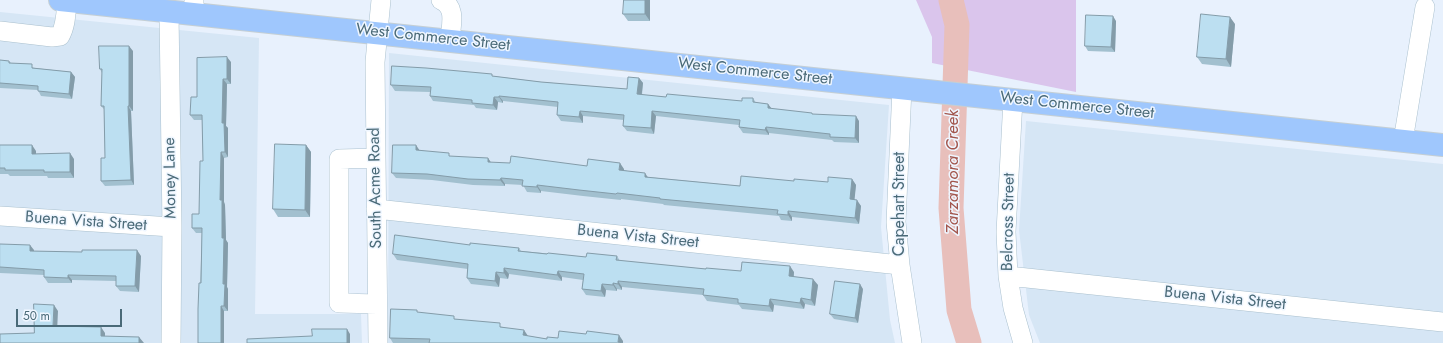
<!DOCTYPE html>
<html>
<head>
<meta charset="utf-8">
<style>
	body { margin:0 }
	#map { position:relative; width:1443px; height:343px; overflow:hidden; background:#e8f1fd; font-family:Jost,sans-serif }
	canvas { display:block }
	.scale { position:absolute; left:16px; top:309px; width:106px; height:18px; box-sizing:border-box; border:2px solid #4a6a78; border-top:0; padding-left:5px; font-size:12px; line-height:14px; white-space:nowrap; color:#4a6a78; -webkit-text-stroke:3px #eff6ff; paint-order:stroke }
</style>
</head>
<body>
<div id="map">
<canvas width="1443" height="343"></canvas>
<div class="scale">50 m</div>
</div>
<script>
const ctx = document.querySelector('canvas').getContext('2d');
ctx.lineJoin = 'round';
function paint(path, color) { ctx.fillStyle = color; ctx.fill(path, 'evenodd'); }
function trace(path, color, width, dash) { ctx.strokeStyle = color; ctx.lineWidth = width; ctx.lineCap = dash ? 'butt' : 'round'; ctx.setLineDash(dash || []); ctx.stroke(path); }
function drawText(font, color, halo, rows, align = 'center') {
  ctx.font = font + ' Jost,sans-serif'; ctx.lineWidth = 3; ctx.setLineDash([]); ctx.textBaseline = 'middle'; ctx.strokeStyle = halo; ctx.fillStyle = color; for (const [text, x, y, turn = 0] of rows) {
    ctx.save(); ctx.translate(x, y); ctx.rotate((+turn || 0) * Math.PI / 180); ctx.textAlign = isNaN(turn) ? turn : align; if (halo) ctx.strokeText(text, 0, 0); ctx.fillText(text, 0, 0); ctx.restore();
  }
}
paint(new Path2D(`
	M0,12L259,38L255,314H361L362,343H0Z
	M389,53L889,105L881,227L890,320L895,343H388Z
	M1026,121L1443,164V343H1040L1029,315L1019,230Z`), '#d6e6f5');
paint(new Path2D(`
	M916,0H1076V92L932,63V37Z`), '#dac5ec');
trace(new Path2D(`
	M951,0L957,25L951,208L959,310L969,343`), '#e8bfbb', 25);
const minor = new Path2D(`
	M441,0C457,7 451,25 450,40
	M169,12L172,227L171,343
	M194,14V0
	M0,31L52,37L60,36C66,26 66,12 67,1
	M902,88L896,222L900,265L912,343
	M1013,99L1006,232L1008,276L1013,308L1023,343
	M1403,141L1425,7
	M376,158L339,159V303L377,304
	M376,209L900,265
	M0,216L172,227
	M1008,276L1443,322
	M378,343L375,62L381,0`);
const major = new Path2D(`
	M60,0L1443,145`);
trace(minor, '#aac0ce', 20);
trace(major, '#c5cfd4', 24);
trace(minor, '#fff', 19);
trace(major, '#9fc7fd', 22);
paint(new Path2D(`
	M650,0V21H628L623,14Z
	M1116,21L1115,52L1088,51L1085,46Z
	M1235,24L1231,67L1202,64L1197,57Z
	M133,51V111H131L134,185L105,186L101,181L105,158L104,109L101,106L102,73L100,69Z
	M0,60L9,61L11,63L35,68L71,72L75,77L72,99L41,96L38,90L0,88Z
	M231,62V84H227L226,126L228,128V157L224,158V202L225,205L226,240L228,243L227,287L228,289V311H224V343H198L202,233H196L192,228L199,214L203,161L202,120H194L190,115L197,97Z
	M493,76L541,82L627,89L639,78L643,83L642,95L666,97L742,101L753,98L756,103L768,104L771,109L859,121V143L834,142L832,140L769,133V135L743,133L739,127V125L656,116L654,134L627,131L623,126L624,120L583,116V123L561,121L557,115L558,107L503,101V103L498,102L497,110L476,108L474,105L433,101L430,96V92L395,91L391,85Z
	M0,145L36,151V154L74,159V178H48L47,176H10L8,174H0Z
	M306,145L311,152L310,217H278L273,209Z
	M420,150L451,157L488,158L491,163L587,166L624,169V170L648,177L740,186L794,181L828,182L852,179L856,185L854,199L861,206L859,224L792,217V221L781,220L779,216L664,205L663,204L621,199V200L583,196L541,191V193L527,192L523,185L505,184V186L473,185L432,180L396,178L392,173Z
	M0,244L34,250V251L141,256L139,292L120,291L116,286V281L72,280V283H48L44,277V275L0,273Z
	M519,248L521,251L586,257L617,256L620,261L706,269L741,271L794,272V277L818,285L815,306L805,304L804,309L774,305L773,312L742,309L739,305L707,301L703,295L622,287V290L617,289V291L606,290L605,297L586,295L582,289L583,280L562,277V281L509,274L508,279L500,278L499,287L471,284L467,278L468,269L397,260L393,254Z
	M863,289L858,323L834,319L830,314Z
	M419,313L503,327L528,336L547,339L558,338L623,341V343H393L390,338Z`), '#a2c0cf');
paint(new Path2D(`
	M645,0H650V21L645,14Z
	M1113,16L1116,21L1115,52L1111,47Z
	M1230,17L1235,24L1231,67L1226,59Z
	M129,46L133,51V111L129,106Z
	M227,57L231,62V84L227,79Z
	M71,72L75,77L72,99L69,94Z
	M639,78L643,83L641,100L637,94Z
	M223,79L227,84L226,126L228,128V157L225,152L222,123Z
	M499,96L503,101V103L499,97Z
	M494,97L498,102L497,110L493,105Z
	M768,104L772,109L768,108Z
	M128,106L131,111L134,185L131,180Z
	M580,111L583,116V123L579,117Z
	M652,111L656,116L654,134L651,128Z
	M856,116L859,121V143L855,138Z
	M766,127L769,133V135L765,130Z
	M32,145L36,151V160L32,154Z
	M306,145L311,152L310,217L305,210Z
	M416,145L420,151L416,150Z
	M221,152L224,158V202L225,205L226,240L228,243L227,287L228,289V311L224,306L222,238L220,200Z
	M70,153L74,159V178L70,172Z
	M488,158L492,164L488,162Z
	M620,163L624,169V176L619,170Z
	M645,173L649,179L645,177Z
	M501,178L505,184V186L500,180Z
	M852,179L856,185L854,205L850,199Z
	M537,185L541,191V193L537,187Z
	M857,200L861,206L859,224L855,218Z
	M788,211L792,217V221L788,215Z
	M30,245L34,250V257L30,251Z
	M137,250L141,256L139,292L135,286Z
	M790,266L794,272L793,282L789,276Z
	M504,268L509,274L508,279L504,273Z
	M558,271L562,277V281L557,275Z
	M496,272L500,278L499,287L495,281Z
	M68,275L72,280V283L68,278Z
	M813,279L818,285L815,306L811,300Z
	M618,281L622,287V290L618,284Z
	M613,283L617,289V291L613,285Z
	M602,284L606,290L605,297L601,291Z
	M860,284L863,289L858,323L855,318Z
	M801,298L805,304L804,309L800,303Z
	M770,299L774,305L773,312L769,306Z
	M54,305L58,311L57,332L53,326Z
	M221,306L224,311V343H221Z
	M101,327L105,333V342L101,336Z
	M347,329L350,334V343H347Z
	M524,330L528,336L523,335Z
	M619,335L623,341V343L618,342Z
	M139,337L144,343H139Z`), '#849ca9');
const building = new Path2D(`
	M624,0H645V14H623Z
	M1201,14L1230,17L1226,59L1197,57Z
	M1086,15L1113,16L1111,47L1085,46Z
	M99,46H129V106H128L131,180L101,181V158H105L104,106H101L102,69H100Z
	M227,57V79H223L222,123H224L225,152H221L220,200H222V238H224L223,284H225L224,306H221V343H198V309L199,283H201L202,228H192V214H199L200,161H203L202,115H190L191,97H197V58Z
	M0,60L9,61V63L32,64V68L71,72L69,94L38,91V86L0,83Z
	M392,66L426,68L492,74V76L541,82L627,89L628,77L639,78L637,94L666,97L667,94L742,101V98H753V102L768,104V108L812,113V114L856,116L855,138L830,137V134L766,127L765,130L739,127L740,120L652,111L651,128L623,126L624,115L580,111L579,117L557,115L558,102L499,96V97H494L493,105L472,103V100L430,96L431,87L391,85Z
	M275,144L306,145L305,210L273,209Z
	M0,145H32V154L70,153V172H44V170H5V168H0Z
	M393,145H416V150L449,153V156L488,158V162L510,163L511,156L587,166L588,159L620,163L619,170L645,173V177L740,186L741,176L794,181V179L828,182V177L852,179L850,199L857,200L855,218L788,211V215L777,214L778,210L660,199V198L617,193L616,194L579,190L537,185V187L522,186L523,180L501,178L500,180L468,179L427,174L392,173Z
	M395,235L470,245V243L519,248L518,251L547,254L548,253L586,257L587,253L617,256L616,260L706,269V268L741,271L742,262L790,266L789,276L813,279L811,300L801,298L800,303L770,299L769,306L738,303V299L703,295L704,289L618,281V284L613,283V285L602,284L601,291L582,289L584,274L558,271L557,275L504,268V273L496,272L495,281L467,278L468,264L393,254Z
	M0,244L30,245V251L82,252V250H137L135,286H116V276L68,275V278L44,277V270L0,267Z
	M835,281L860,284L855,318L830,314Z
	M34,304L54,305L53,326L101,327V336L139,337V343H0V334L34,333Z
	M391,309L417,310V312L454,316V319L500,323V327L524,330L523,335L547,339V337L558,338L559,331L586,334L587,331L619,335L618,342L623,343H429L430,339L390,338Z
	M312,329H347V343H247V339L312,336Z`);
paint(building, '#bcdff1');
trace(building, '#849ca9', 1);
drawText('16px', '#4a6a78', '#eff6ff', [
	["West Commerce Street",433,38,6],
	["West Commerce Street",755,72,6],
	["West Commerce Street",1077,106,6],
	["Money Lane",171,178,-91],
	["South Acme Road",376,188,-91],
	["Capehart Street",900,204,-90],
	["Buena Vista Street",86,222,4],
	["Belcross Street",1009,222,-89],
	["Buena Vista Street",638,237,6],
	["Buena Vista Street",1225,299,6]
]);
drawText('italic 17px', '#a2554c', '#eff6ff', [
	["Zarzamora Creek",954,172,-90]
]);
</script>
</body>
</html>
